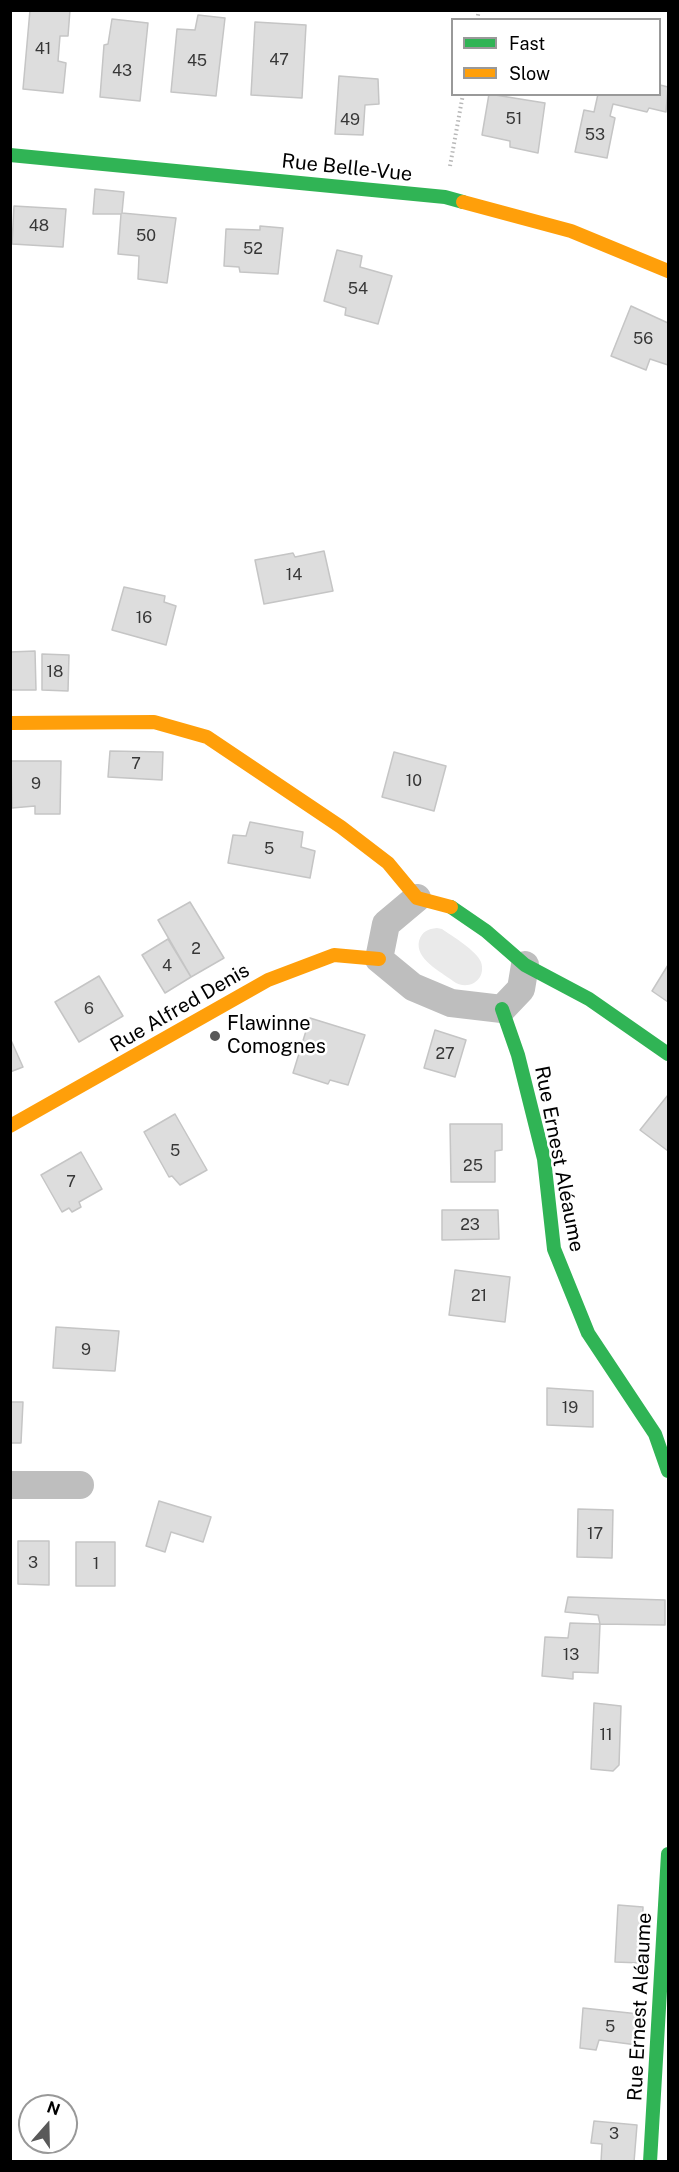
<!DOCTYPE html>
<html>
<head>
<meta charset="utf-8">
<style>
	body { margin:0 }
	#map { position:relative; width:679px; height:2172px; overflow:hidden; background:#fff; font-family:"Public Sans",sans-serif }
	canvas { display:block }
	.frame { position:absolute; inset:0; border:12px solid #000; pointer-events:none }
	.legend { position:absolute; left:451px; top:18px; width:210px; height:78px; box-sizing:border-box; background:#fff; border:2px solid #999; margin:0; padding:8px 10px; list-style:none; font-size:18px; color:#000 }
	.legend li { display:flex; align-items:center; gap:12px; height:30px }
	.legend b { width:30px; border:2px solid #999 }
	.north { position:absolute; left:18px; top:2094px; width:60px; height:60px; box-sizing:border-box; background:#fff; border:2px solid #999; border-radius:50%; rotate:20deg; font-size:16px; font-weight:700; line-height:24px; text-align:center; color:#000 }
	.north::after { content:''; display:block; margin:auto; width:21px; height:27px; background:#595959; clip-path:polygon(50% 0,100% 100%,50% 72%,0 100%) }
</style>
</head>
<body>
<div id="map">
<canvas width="679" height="2172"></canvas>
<div class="frame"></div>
<ul class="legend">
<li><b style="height:8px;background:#30b455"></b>Fast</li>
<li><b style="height:8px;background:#ff9f0a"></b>Slow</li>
</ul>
<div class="north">N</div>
</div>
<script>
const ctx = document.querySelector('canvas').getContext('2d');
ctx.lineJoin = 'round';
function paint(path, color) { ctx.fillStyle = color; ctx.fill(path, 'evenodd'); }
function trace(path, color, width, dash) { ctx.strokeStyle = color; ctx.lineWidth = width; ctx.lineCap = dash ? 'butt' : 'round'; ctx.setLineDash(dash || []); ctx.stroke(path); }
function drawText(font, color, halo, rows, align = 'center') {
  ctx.font = font + ' "Public Sans",sans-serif'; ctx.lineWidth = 5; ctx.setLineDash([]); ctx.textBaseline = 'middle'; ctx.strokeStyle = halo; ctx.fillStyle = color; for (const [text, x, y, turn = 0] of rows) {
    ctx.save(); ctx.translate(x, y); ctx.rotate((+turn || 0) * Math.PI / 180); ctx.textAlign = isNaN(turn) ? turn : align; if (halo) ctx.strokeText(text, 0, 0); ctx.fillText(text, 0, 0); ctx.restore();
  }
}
paint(new Path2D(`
	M437,928L442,929C452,936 477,951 481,962C487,980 468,992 453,981C440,971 415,959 419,941C422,931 428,929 437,928Z`), '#eaeaea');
const building = new Path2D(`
	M30,10H70L68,36H60L58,61L66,63L63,93L23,89Z
	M198,15L225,18L216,96L171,92L177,29L195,30Z
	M112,19L148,23L140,101L100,97L104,45L108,44Z
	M255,22L306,25L302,98L251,95Z
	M339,76L378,79L379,104L365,105L363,135L335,134Z
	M660,85L668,87L666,112L649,108L647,112L613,104L610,116L615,118L607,158L575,152L584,110L594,112L598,94H660Z
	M489,94L545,103L538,153L510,147V141L482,135Z
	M95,189L124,192L122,213L176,218L167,283L138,279L139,256L118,254L121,214H93Z
	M14,206L66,209L63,247L12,244Z
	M260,226L283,228L278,274L240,272L239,267L224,266L226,229L260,230Z
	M337,250L362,256L360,267L392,276L378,324L345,315L346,308L324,301Z
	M631,306L668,323V365L650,359L646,370L611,356Z
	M324,551L333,591L264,604L255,560L293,553L295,557Z
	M124,587L165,596L164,602L176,606L166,645L112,630Z
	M35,651L36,690H10V652Z
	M42,654L69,655L68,691L42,690Z
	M110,751L163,752L162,780L108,777Z
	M394,752L446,766L434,811L382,797Z
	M11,761H61L60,814H35V806L12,808Z
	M250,822L303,832L301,847L315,851L310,878L228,863L233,835L246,836Z
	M190,902L224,958L191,977L158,920Z
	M168,939L191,977L165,993L142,955Z
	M668,965V1002L652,991Z
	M99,976L123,1016L79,1042L55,1002Z
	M310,1018L365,1035L348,1085L330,1080L328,1084L293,1073Z
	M435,1030L466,1040L455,1077L424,1068Z
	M10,1038L23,1067L10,1072Z
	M668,1095V1151L640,1130Z
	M175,1114L207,1170L180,1185L172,1176L169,1177L144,1132Z
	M450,1124H502V1150L495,1151V1182H451Z
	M81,1152L102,1189L79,1202L81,1207L72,1212L69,1208L62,1212L41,1175Z
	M442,1210H498L499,1239L442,1240Z
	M455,1270L510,1277L505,1322L449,1315Z
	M56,1327L119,1331L115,1371L53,1368Z
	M547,1388L593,1391V1427L547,1425Z
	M10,1402H23L21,1443H10Z
	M159,1501L211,1517L203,1542L171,1532L165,1552L146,1546Z
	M578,1509L613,1510L612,1558L577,1557Z
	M18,1541H49V1585L18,1584Z
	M76,1542H115V1586H76Z
	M568,1597L665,1600V1625L600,1624L598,1615L565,1612Z
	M570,1623L600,1624L598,1673L573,1672V1679L542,1676L545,1637L568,1638Z
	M594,1703L621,1706L619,1765L613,1771L591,1769Z
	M618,1905L643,1907L641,1963L615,1962Z
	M583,2008L639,2014L637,2045L599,2040L596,2050L580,2048Z
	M594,2121L637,2125L634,2162H601L602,2144L591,2143Z`);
paint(building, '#ddd');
trace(building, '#c5c5c5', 1.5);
trace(new Path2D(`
	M477,20L479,10
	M450,166L463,94`), '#b8b8b8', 4, [1.5, 3]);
trace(new Path2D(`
	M417,898L386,924L379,959L413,987L451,1003L502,1009L521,989L525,965
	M10,1485H80`), '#bebebe', 28);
trace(new Path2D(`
	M10,155L445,197L463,202
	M451,907L486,931L525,965L589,999L668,1054
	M502,1009L518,1055L544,1159L554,1249L588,1333L655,1434L668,1471
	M650,2162L668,1854`), '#30b455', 14);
trace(new Path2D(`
	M463,202L571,231L668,271
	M10,723L154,722L207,737L341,827L388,863L417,898L451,907
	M10,1126L268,980L334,955L379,959`), '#ff9f0a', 14);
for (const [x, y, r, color] of [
	[215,1036,6,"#595959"]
]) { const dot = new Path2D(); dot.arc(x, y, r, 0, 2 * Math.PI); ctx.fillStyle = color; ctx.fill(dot); trace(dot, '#fff', 2); }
drawText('16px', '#373737', null, [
	["41",43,49],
	["47",279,60],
	["45",197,61],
	["43",122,71],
	["51",514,119],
	["49",350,120],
	["53",595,135],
	["48",39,226],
	["50",146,236],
	["52",253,249],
	["54",358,289],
	["56",643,339],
	["14",294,575],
	["16",144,618],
	["18",55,672],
	["7",136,764],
	["10",414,781],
	["9",36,784],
	["5",269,849],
	["2",196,949],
	["4",167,966],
	["6",89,1009],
	["27",445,1054],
	["5",175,1151],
	["25",473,1166],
	["7",71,1182],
	["23",470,1225],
	["21",479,1296],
	["9",86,1350],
	["19",570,1408],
	["17",595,1534],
	["3",33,1563],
	["1",96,1564],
	["13",571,1655],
	["11",606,1735],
	["5",610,2027],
	["3",614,2134]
]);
drawText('20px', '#000', '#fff', [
	["Rue Belle-Vue",347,168,6],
	["Rue Alfred Denis",180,1008,-30],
	["Rue Ernest Aléaume",559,1159,79],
	["Rue Ernest Aléaume",640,2007,-87]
]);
drawText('20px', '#000', '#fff', [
	["Flawinne",227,1024],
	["Comognes",227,1047]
], 'left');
</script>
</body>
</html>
